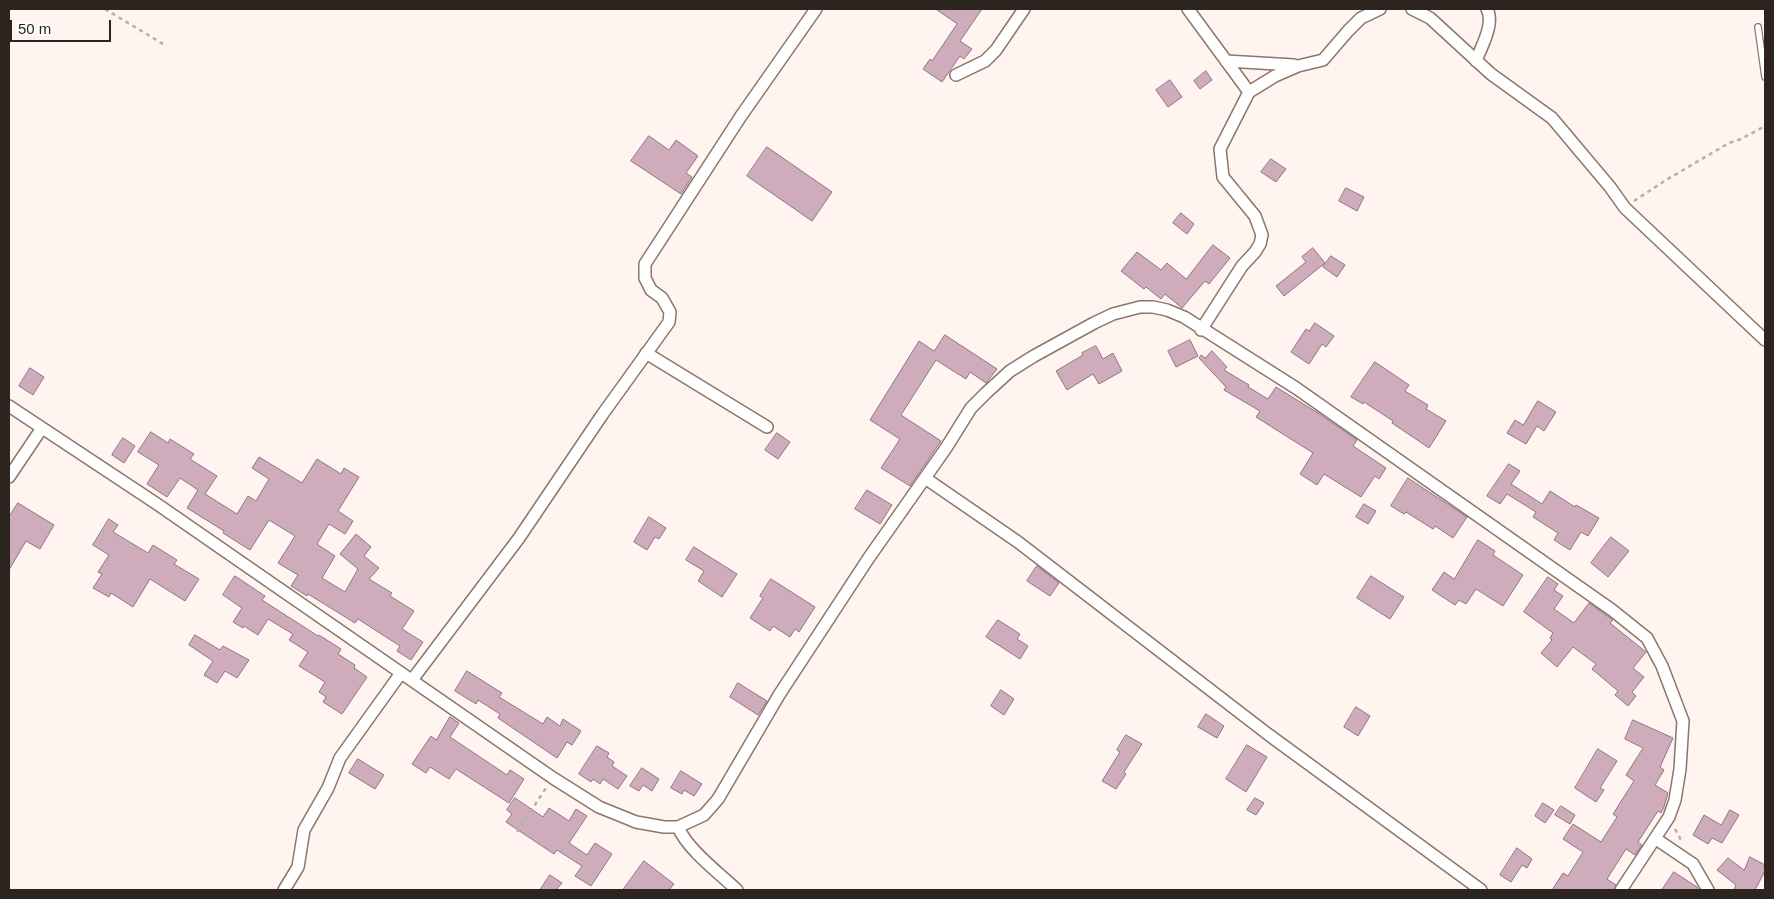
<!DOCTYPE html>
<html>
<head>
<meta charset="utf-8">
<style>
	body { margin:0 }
	#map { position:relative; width:1774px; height:899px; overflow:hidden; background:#fff4ef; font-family:Arial,sans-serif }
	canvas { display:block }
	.frame { position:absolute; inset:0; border:10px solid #2d231f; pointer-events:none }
	.scale { position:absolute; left:10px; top:20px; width:101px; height:22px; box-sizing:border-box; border:2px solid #2d231f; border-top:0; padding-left:6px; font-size:15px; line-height:18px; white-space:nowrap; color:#2d231f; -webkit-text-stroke:4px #fff; paint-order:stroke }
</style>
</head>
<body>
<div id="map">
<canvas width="1774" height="899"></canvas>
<div class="frame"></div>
<div class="scale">50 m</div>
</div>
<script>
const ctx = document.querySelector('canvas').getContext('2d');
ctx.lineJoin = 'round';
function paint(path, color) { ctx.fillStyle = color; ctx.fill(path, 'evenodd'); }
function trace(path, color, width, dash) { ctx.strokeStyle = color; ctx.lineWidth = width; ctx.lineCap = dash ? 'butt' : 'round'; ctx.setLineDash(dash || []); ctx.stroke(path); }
const building = new Path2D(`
	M936,9H982L960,41L972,49L964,59L960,56L942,82L923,69L930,59L932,61L957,24Z
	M1206,71L1212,80L1200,89L1194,81Z
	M1170,80L1182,97L1168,107L1156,90Z
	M649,136L669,150L676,140L698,156L686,173L692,177L681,194L631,161Z
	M767,147L832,192L812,221L747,176Z
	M1271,159L1286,169L1276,182L1261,172Z
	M1346,188L1364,197L1357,211L1339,201Z
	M1181,213L1194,224L1187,234L1173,223Z
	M1213,245L1230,258L1209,284L1205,281L1182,308L1165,294L1161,299L1146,287L1144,289L1121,271L1137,252L1161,270L1167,263L1186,279Z
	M1313,248L1325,263L1284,296L1276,286L1306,262L1302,257Z
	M1331,256L1345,265L1337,277L1323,267Z
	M1315,323L1334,336L1326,347L1322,344L1309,364L1291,352L1306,329L1309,331Z
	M945,335L997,369L986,383L970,372L966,379L936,360L901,415L941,441L910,486L881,468L900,439L870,420L919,341L934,351Z
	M1190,340L1198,356L1176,367L1168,351Z
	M1096,346L1103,359L1113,353L1122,371L1099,384L1093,374L1067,390L1056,371L1083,355L1082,353Z
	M1212,351L1227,367L1224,370L1249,385L1248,387L1268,399L1276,387L1318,413L1357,440L1353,446L1386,468L1379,479L1375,476L1361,497L1324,474L1317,485L1300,474L1313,453L1256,417L1260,411L1224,390L1226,387L1199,358L1201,355L1205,358Z
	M1375,362L1409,385L1405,391L1428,405L1426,409L1446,421L1429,448L1392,423L1393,421L1364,402L1363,404L1351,397Z
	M30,368L44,377L33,395L19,386Z
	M1538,401L1556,412L1544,431L1537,426L1526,444L1507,433L1515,420L1523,425Z
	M151,432L168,443L170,439L194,454L190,459L217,476L205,494L237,514L248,496L256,501L269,479L252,468L259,457L302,483L317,459L341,474L344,468L359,477L338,511L353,521L345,534L329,524L317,544L335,556L322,578L345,592L358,569L340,554L356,534L371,547L364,556L379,568L369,579L392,593L390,596L414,611L402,629L423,642L411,660L397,651L400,646L358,619L355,623L308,594L307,596L291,586L298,575L278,563L295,536L269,520L250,550L223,533L224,531L187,508L198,490L180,478L167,497L147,484L159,465L138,452Z
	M777,433L790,442L778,459L765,450Z
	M123,438L135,446L124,463L112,455Z
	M1509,464L1520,471L1511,484L1542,504L1550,491L1575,507L1576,505L1599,518L1588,536L1581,532L1570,550L1554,540L1558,533L1533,517L1536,512L1507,494L1500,504L1487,496Z
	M1408,478L1467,517L1453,538L1435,526L1433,529L1406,512L1404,514L1391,506Z
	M867,490L892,505L880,524L855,509Z
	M18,503L54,525L40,549L26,541L9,570V517Z
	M1364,504L1376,511L1368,524L1356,517Z
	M649,517L666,528L659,539L655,537L647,550L634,542Z
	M109,519L118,525L113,532L148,553L153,545L177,560L174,564L199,579L185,601L150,579L133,607L111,593L109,597L93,588L102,574L98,572L109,555L93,545Z
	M1611,537L1629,551L1608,577L1591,563Z
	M1478,540L1495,551L1493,555L1523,575L1503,606L1476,589L1466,604L1459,600L1455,605L1432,590L1444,572L1454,579Z
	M694,547L737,574L722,597L698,581L704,571L686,560Z
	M1037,566L1059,583L1050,596L1027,581Z
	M235,576L265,596L262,600L318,636L319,635L341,649L338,654L355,665L354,668L367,677L342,714L323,702L326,697L319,692L325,682L299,666L308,652L289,640L293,634L268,619L258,635L244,626L243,628L233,622L242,608L223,595Z
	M1371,576L1404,597L1390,619L1357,598Z
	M1548,577L1558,584L1554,590L1563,596L1554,609L1574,623L1589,603L1613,620L1610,623L1646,652L1633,668L1644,677L1632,692L1636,696L1628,706L1615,695L1618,691L1592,669L1596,664L1573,647L1557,667L1541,653L1552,640L1550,638L1553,633L1524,612Z
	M771,579L815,607L799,632L795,629L790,637L773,626L770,631L750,618L763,598L760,596Z
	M998,620L1020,634L1017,639L1028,646L1020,659L986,637Z
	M195,635L220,650L223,646L249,660L237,678L225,671L217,683L204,675L213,661L189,645Z
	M467,671L502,693L499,697L543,724L547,717L560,726L563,719L581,731L572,745L567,742L557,758L498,718L500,714L478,700L476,704L455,691Z
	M738,683L767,701L758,715L730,697Z
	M1001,690L1014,699L1004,715L991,706Z
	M1356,707L1370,716L1358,736L1344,727Z
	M1206,714L1224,726L1217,738L1198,727Z
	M450,717L459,723L450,737L507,775L510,770L524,779L509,803L456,769L449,779L430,767L426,773L412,764L431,736L436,740Z
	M1633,720L1673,738L1660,767L1664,770L1655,785L1668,793L1664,807L1661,813L1658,811L1638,842L1642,845L1635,855L1626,849L1607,879L1616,885L1614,890H1552L1563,873L1568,876L1583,852L1563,839L1573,824L1601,842L1617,817L1613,814L1634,781L1626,775L1643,748L1625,739Z
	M1126,735L1142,744L1124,772L1126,774L1116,789L1102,781L1120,752L1117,750Z
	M1247,745L1267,757L1246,792L1226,779Z
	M597,746L609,753L607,757L614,762L612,766L627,776L618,789L603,779L600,784L593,779L591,782L579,774Z
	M1598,749L1617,761L1600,788L1604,790L1596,802L1575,788Z
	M358,759L384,775L375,789L349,773Z
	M642,768L659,779L652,791L643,785L639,791L630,786Z
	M681,771L702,784L694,796L684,790L682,794L671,788Z
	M515,798L543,817L549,808L569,821L576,809L587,816L569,843L587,855L595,843L612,854L591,886L575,876L582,866L557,850L554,854L506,822L512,814L507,810Z
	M1255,798L1264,803L1256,815L1247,810Z
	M1543,803L1554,810L1545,823L1535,816Z
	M1561,806L1575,815L1570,824L1555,815Z
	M1730,810L1739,815L1722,843L1712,838L1708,844L1693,835L1704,815L1721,825Z
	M1517,848L1532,859L1527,868L1522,865L1511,882L1500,875Z
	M1750,857L1765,865V871L1755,890H1734L1736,885L1717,870L1728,858L1744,870Z
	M644,861L674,884L669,890H623Z
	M1674,872L1697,887L1699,890H1662Z
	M550,875L562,883L556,890H540Z`);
paint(building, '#cfacbc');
trace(building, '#8e7681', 1);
const lane = new Path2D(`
	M1758,27L1765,77`);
const street = new Path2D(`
	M1188,9L1249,92L1220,149L1223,177L1255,216L1262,235L1260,244L1255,252L1242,266L1201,330
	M1412,9L1430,18L1491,74L1552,118L1610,187L1625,208L1765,340
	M1226,61L1294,65
	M1476,61C1481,47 1495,24 1487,9
	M956,75L985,61L996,50L1024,9
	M1249,92L1275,76L1298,66L1323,60L1348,31L1361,18L1380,9
	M646,353L767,427
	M9,406L157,504L553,778L599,807L636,822L664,827H678L704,815L718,799L779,695L868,559L946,448L971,408L986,393L1010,371L1034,356L1094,323L1113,314L1140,307H1153L1167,310L1184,317L1296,388L1612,610L1647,638L1662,666L1683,721L1680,769L1675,800L1669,817L1621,890
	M9,477L42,428
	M925,478L1018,542L1269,735L1481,890
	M412,680L519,538L602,415L669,322L670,312L662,298L651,290L645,278V264L741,116L816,9
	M678,827C687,849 719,873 737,890
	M1656,839L1693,864L1708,890
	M284,890L298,867L304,830L328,788L340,758L401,673`);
trace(lane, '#8d756a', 8);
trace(street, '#8d756a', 14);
trace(new Path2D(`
	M105,9L163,44
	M1634,201L1666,180L1729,143L1741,139L1765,126
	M1675,829L1681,840
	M517,832L546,788`), '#b9aeaa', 2.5, [4, 4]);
trace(lane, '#fff', 5.5);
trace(street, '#fff', 11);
</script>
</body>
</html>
